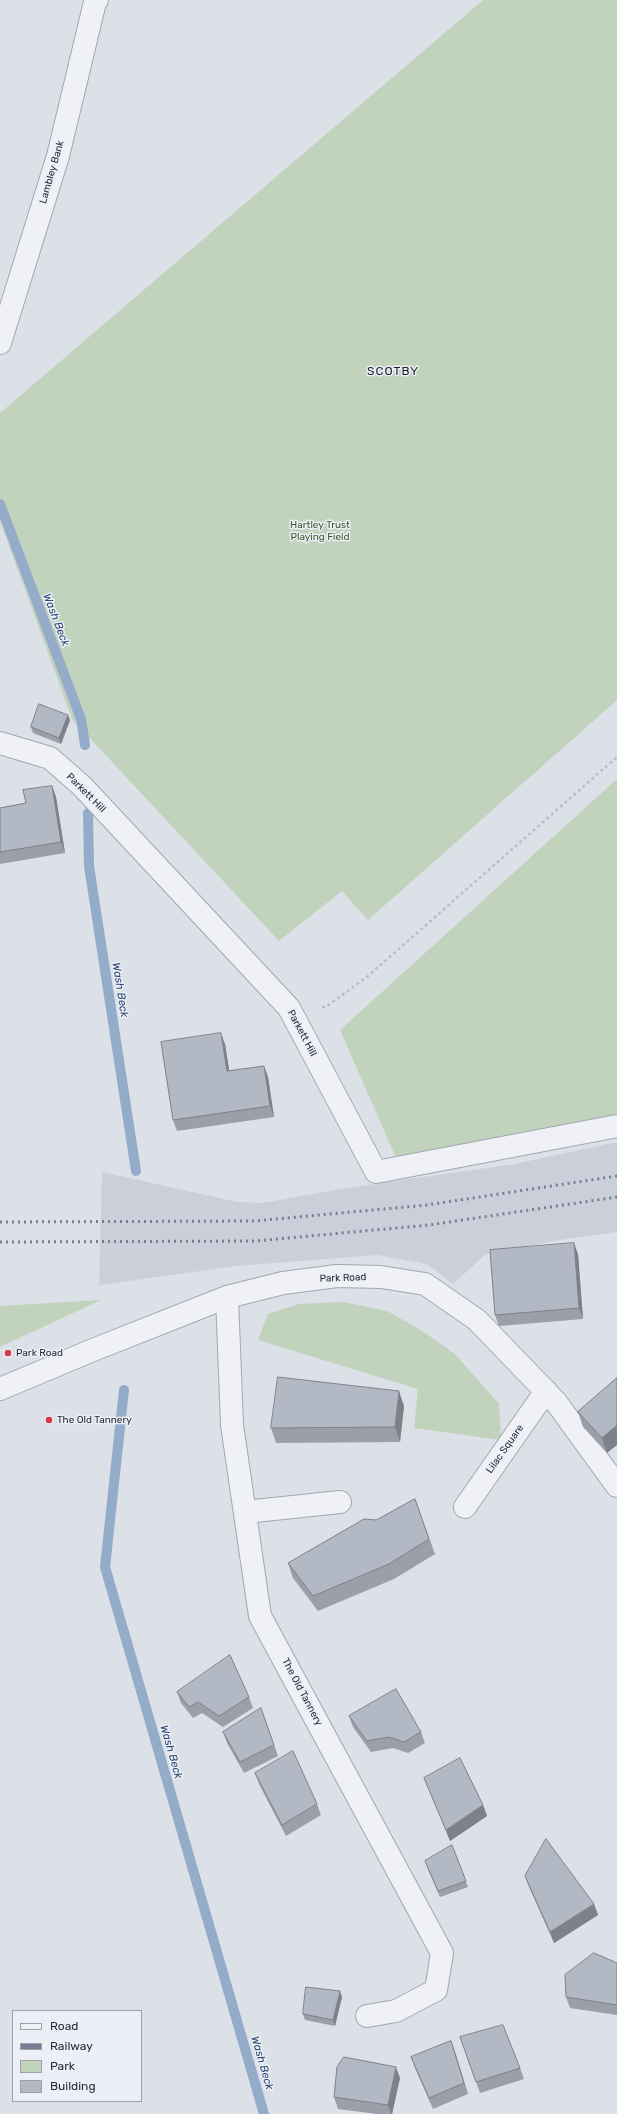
<!DOCTYPE html>
<html>
<head>
<meta charset="utf-8">
<style>
	body { margin:0 }
	#map { position:relative; width:617px; height:2114px; overflow:hidden; background:#dce0e7; font-family:Rubik,sans-serif }
	canvas { display:block }
	.legend { position:absolute; left:12px; top:2010px; width:130px; height:92px; box-sizing:border-box; background:#eceff5; border:1px solid #9ca1ac; margin:0; padding:5px 7px; list-style:none; font-size:12px; color:#252d3f }
	.legend li { display:flex; align-items:center; gap:8px; height:20px }
	.legend b { width:20px; border:1px solid #9ca1ac }
</style>
</head>
<body>
<div id="map">
<canvas width="617" height="2114"></canvas>
<ul class="legend">
<li><b style="height:5px;background:#eff1f6"></b>Road</li>
<li><b style="height:5px;background:#757e92"></b>Railway</li>
<li><b style="height:11px;background:#c1d2bd"></b>Park</li>
<li><b style="height:11px;background:#b3b9c4"></b>Building</li>
</ul>
</div>
<script>
const ctx = document.querySelector('canvas').getContext('2d');
ctx.lineJoin = 'round';
function paint(path, color) { ctx.fillStyle = color; ctx.fill(path, 'evenodd'); }
function trace(path, color, width, dash) { ctx.strokeStyle = color; ctx.lineWidth = width; ctx.lineCap = dash ? 'butt' : 'round'; ctx.setLineDash(dash || []); ctx.stroke(path); }
function drawText(font, color, halo, rows, align = 'center') {
  ctx.font = font + ' Rubik,sans-serif'; ctx.lineWidth = 3; ctx.setLineDash([]); ctx.textBaseline = 'middle'; ctx.strokeStyle = halo; ctx.fillStyle = color; for (const [text, x, y, turn = 0] of rows) {
    ctx.save(); ctx.translate(x, y); ctx.rotate((+turn || 0) * Math.PI / 180); ctx.textAlign = isNaN(turn) ? turn : align; if (halo) ctx.strokeText(text, 0, 0); ctx.fillText(text, 0, 0); ctx.restore();
  }
}
paint(new Path2D(`
	M617,1142V1232L565,1239L486,1254L453,1284L427,1264L377,1255L237,1266L99,1285L102,1172L237,1202L262,1203L347,1188L515,1164Z`), '#cacfda');
paint(new Path2D(`
	M483,0H617V700L368,920L342,891L279,941L72,719L0,521V413Z
	M617,779V1122L397,1160L340,1030Z
	M101,1300L0,1347V1306Z
	M343,1302L387,1311L421,1330L455,1354L499,1404L501,1440L414,1428L418,1389L258,1340L268,1314L299,1304Z`), '#c1d2bd');
trace(new Path2D(`
	M0,504L81,719L85,745
	M88,813L89,866L136,1171
	M124,1390L105,1567L264,2114`), '#94abca', 10);
const minor = new Path2D(`
	M0,343L58,156L95,2L97,0
	M0,743L50,758L82,786L289,1008L376,1172L617,1126
	M227,1297L232,1425L260,1616L442,1953L436,1990L396,2011L367,2016
	M0,1389L93,1350L227,1297L283,1283L337,1276L381,1277L425,1284L477,1320L556,1402L617,1486
	M465,1507L546,1391
	M245,1512L340,1502`);
trace(minor, '#a1a7b1', 24);
trace(new Path2D(`
	M322,1007H326L368,976L617,757`), '#babec6', 2.5, [3, 3]);
trace(minor, '#eff1f6', 22);
trace(new Path2D(`
	M0,1222L254,1221L427,1205L617,1176
	M0,1242L255,1241L429,1225L617,1197`), '#757e92', 3, [2, 4]);
paint(new Path2D(`
	M68,715L70,720L61,744L33,733L31,727Z
	M52,786L56,797L65,853L0,864V808L26,803Z
	M225,1044L229,1071L264,1066L268,1077L274,1117L177,1131L173,1120Z
	M578,1254L583,1319L499,1326L495,1315Z
	M617,1378L607,1453L583,1427L578,1412Z
	M404,1406L400,1442L276,1443L271,1428Z
	M415,1499L435,1554L394,1579L318,1611L293,1578L288,1563L376,1520Z
	M177,1692L249,1697L253,1708L223,1727L202,1713L193,1718L181,1703Z
	M261,1708L278,1756L244,1773L227,1743L223,1732Z
	M349,1716L421,1732L425,1743L408,1753L393,1748L371,1752L353,1727Z
	M255,1773L317,1804L321,1815L286,1836L259,1784Z
	M424,1778L483,1805L487,1816L450,1841Z
	M452,1845L468,1887L440,1897L427,1867Z
	M525,1876L594,1904L598,1915L554,1943L529,1887Z
	M617,1963V2015L570,2008L566,1997Z
	M342,1997L335,2026L305,2020L303,2014Z
	M460,2037L520,2068L524,2079L480,2093Z
	M451,2041L468,2094L433,2109L415,2068L411,2057Z
	M400,2078L392,2114H377L338,2109L334,2097Z`), '#9a9fa9');
paint(new Path2D(`
	M68,715L70,720L61,744L59,738Z
	M52,786L56,797L65,853L61,842Z
	M221,1033L225,1044L231,1082L227,1071Z
	M264,1066L268,1077L274,1117L270,1106Z
	M574,1243L578,1254L583,1319L579,1308Z
	M399,1391L404,1406L400,1442L395,1427Z
	M617,1425V1445L607,1453L602,1438Z
	M483,1805L487,1816L450,1841L446,1830Z
	M594,1904L598,1915L554,1943L550,1932Z
	M340,1991L342,1997L335,2026L333,2020Z
	M451,2041L455,2052L468,2094L464,2083Z
	M396,2067L400,2078L392,2114H391L388,2105Z`), '#7d8289');
const building = new Path2D(`
	M39,704L68,715L59,738L31,727Z
	M52,786L61,842L0,852V808L26,803L23,790Z
	M221,1033L227,1071L264,1066L270,1106L173,1120L161,1042Z
	M574,1243L579,1308L495,1315L490,1250Z
	M278,1377L399,1391L395,1427L271,1428Z
	M617,1378V1425L602,1438L578,1412Z
	M415,1499L429,1539L389,1564L313,1596L288,1563L364,1519L376,1520Z
	M230,1655L249,1697L219,1716L198,1702L189,1707L177,1692Z
	M396,1689L421,1732L404,1742L389,1737L367,1741L349,1716Z
	M261,1708L274,1745L240,1762L223,1732Z
	M293,1751L317,1804L282,1825L255,1773Z
	M460,1758L483,1805L446,1830L424,1778Z
	M546,1839L594,1904L550,1932L525,1876Z
	M452,1845L466,1881L438,1891L425,1861Z
	M594,1953L617,1963V2005L566,1997L565,1975Z
	M306,1987L340,1991L333,2020L303,2014Z
	M503,2025L520,2068L476,2082L460,2037Z
	M451,2041L464,2083L429,2098L411,2057Z
	M344,2057L396,2067L388,2105L334,2097L337,2067Z`);
paint(building, '#b3b9c4');
trace(building, '#7d8289', 1);
for (const [x, y, r, color] of [
	[8,1353,4,"#d63846"],
	[49,1420,4,"#d63846"]
]) { const dot = new Path2D(); dot.arc(x, y, r, 0, 2 * Math.PI); ctx.fillStyle = color; ctx.fill(dot); trace(dot, '#eceff5', 1.5); }
drawText('10px', '#252d3f', '#eceff5', [
	["Lambley Bank",52,172,-74],
	["Parkett Hill",86,793,45],
	["Parkett Hill",302,1033,62],
	["Park Road",343,1278,-2],
	["Lilac Square",505,1449,-55],
	["The Old Tannery",302,1692,62]
]);
drawText('10px', '#375b31', '#eceff5', [
	["Hartley Trust",320,525],
	["Playing Field",320,537]
]);
drawText('10px', '#252d3f', '#eceff5', [
	["Park Road",16,1353],
	["The Old Tannery",57,1420]
], 'left');
drawText('italic 11px', '#2d4975', '#eceff5', [
	["Wash Beck",56,620,69],
	["Wash Beck",120,990,81],
	["Wash Beck",171,1752,74],
	["Wash Beck",262,2063,74]
]);
ctx.letterSpacing = '1px';
drawText('12px', '#181e2f', '#eceff5', [
	["SCOTBY",393,372]
]);
ctx.letterSpacing = '0px';
</script>
</body>
</html>
